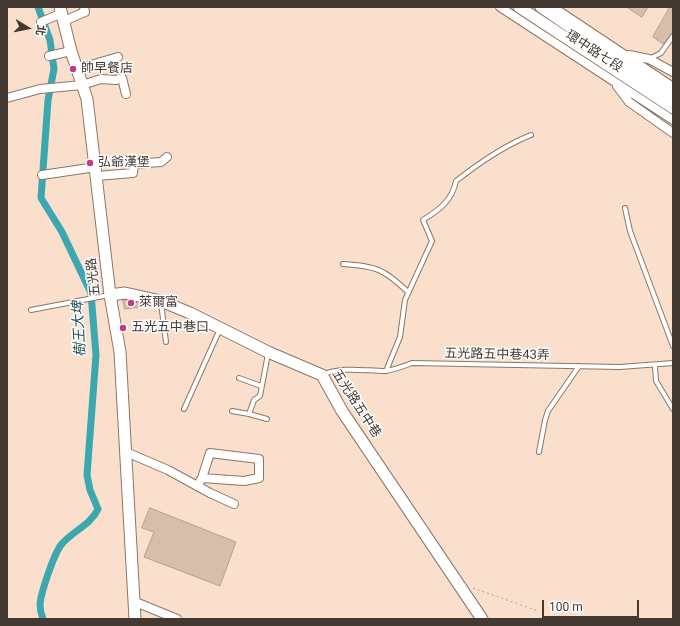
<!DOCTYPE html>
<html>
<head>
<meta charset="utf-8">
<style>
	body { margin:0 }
	#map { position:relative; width:680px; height:626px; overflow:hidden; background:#f9dfcc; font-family:Roboto,"Noto Sans TC",sans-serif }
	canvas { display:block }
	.frame { position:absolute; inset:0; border:8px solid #443932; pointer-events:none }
	.north { position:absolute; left:8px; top:8px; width:40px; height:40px; -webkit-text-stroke:3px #fff; paint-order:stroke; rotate:100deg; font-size:11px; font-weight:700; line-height:16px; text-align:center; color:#443932 }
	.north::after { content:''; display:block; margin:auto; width:14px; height:18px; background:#443932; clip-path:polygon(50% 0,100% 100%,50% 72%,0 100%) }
	.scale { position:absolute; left:542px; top:600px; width:97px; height:18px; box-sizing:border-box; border:2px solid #443932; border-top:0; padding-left:5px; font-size:12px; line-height:14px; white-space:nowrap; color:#443932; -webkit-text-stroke:3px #fff; paint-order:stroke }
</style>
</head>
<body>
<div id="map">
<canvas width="680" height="626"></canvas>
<div class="frame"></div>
<div class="north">北</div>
<div class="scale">100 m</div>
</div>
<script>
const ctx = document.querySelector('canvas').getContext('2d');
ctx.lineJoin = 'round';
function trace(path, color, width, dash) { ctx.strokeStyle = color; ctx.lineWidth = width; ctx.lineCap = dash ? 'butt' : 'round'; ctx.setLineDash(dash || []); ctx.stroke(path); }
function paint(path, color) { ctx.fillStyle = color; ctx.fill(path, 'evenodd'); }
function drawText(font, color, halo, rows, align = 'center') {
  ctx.font = font + ' Roboto,"Noto Sans TC",sans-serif'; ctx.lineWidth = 3; ctx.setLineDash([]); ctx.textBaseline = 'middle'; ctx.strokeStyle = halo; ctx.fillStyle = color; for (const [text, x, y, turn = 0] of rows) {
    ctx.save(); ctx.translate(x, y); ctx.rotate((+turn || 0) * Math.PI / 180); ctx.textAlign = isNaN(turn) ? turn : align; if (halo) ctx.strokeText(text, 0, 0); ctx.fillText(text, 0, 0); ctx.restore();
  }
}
trace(new Path2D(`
	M38,7L50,40L54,69L48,100L41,198L62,232L91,293L96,355L87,475L90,490L98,509C90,526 72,531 61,545C54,554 41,592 40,604C40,609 41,614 43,619`), '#3da7af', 7);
const building = new Path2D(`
	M627,7H648L642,17Z
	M670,7H673V32L663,44L653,37Z
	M123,300L139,303V307L125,309Z
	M150,508L236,542L220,586L144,557L154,532L142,528Z`);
paint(building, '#d7beab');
trace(building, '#b8a08e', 1);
const lane = new Path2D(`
	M649,59L661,53L673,36
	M625,208L630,231L673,346
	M343,264C376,266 384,269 408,292
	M161,303L166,342
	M31,310L109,295
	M655,366L656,381L673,409
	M386,371L400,337L405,300L432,241L423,220C439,210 452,201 456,181C479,163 503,146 531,135
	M322,375C342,366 365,371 385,371C394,370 404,366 412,363L620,367L673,363
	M239,378L261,386
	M184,409L220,329
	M232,411L249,414
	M267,419L249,414L254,400L260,396L268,354
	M539,452L545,420L548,411L579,366`);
const street = new Path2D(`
	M500,7L673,120
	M553,7L673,87
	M64,21L85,12L84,7
	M41,22L62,13
	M629,55L649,59L673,72
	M49,56L71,51
	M77,69L118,57
	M617,86L629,102L673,133
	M7,98L40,89L82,85L101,79L116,80L122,78L126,94
	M42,175L96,167
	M97,176L133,173L134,164L161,162L167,157
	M126,452L168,470L210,493L234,504
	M197,486L202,478L244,481L259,478V459L210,453L202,478
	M133,601L177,619`);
const secondary = new Path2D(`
	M60,7L71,51L87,99L110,295L120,352L135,619
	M519,7L673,108
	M541,7L673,97
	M110,295L125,293L161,301L190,313L268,352L322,375L342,411L482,619`);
trace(lane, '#8d7665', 6);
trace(street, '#8d7665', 10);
trace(secondary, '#8d7665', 13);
trace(new Path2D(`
	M473,588L538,611`), '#b7a294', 1, [2, 3]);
trace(lane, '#fff', 4);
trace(street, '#fff', 8);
trace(secondary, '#fff', 11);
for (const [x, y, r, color] of [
	[73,69,4,"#bc3c86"],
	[90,163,4,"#bc3c86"],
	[131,303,4,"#bc3c86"],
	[123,328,4,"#bc3c86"]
]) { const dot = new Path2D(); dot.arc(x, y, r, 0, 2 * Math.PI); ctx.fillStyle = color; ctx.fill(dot); trace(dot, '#fff', 1.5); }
drawText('13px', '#443932', '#fff', [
	["環中路七段",594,52,33],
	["五光路",94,277,-97],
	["五光路五中巷43弄",497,355,1],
	["五光路五中巷",356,404,57]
]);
drawText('13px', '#443932', '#fff', [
	["帥早餐店",81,69],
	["弘爺漢堡",98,163],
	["萊爾富",139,303],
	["五光五中巷口",131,328]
], 'left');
drawText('italic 14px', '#225054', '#fff', [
	["樹王大埤",80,329,-93]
]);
</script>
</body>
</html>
